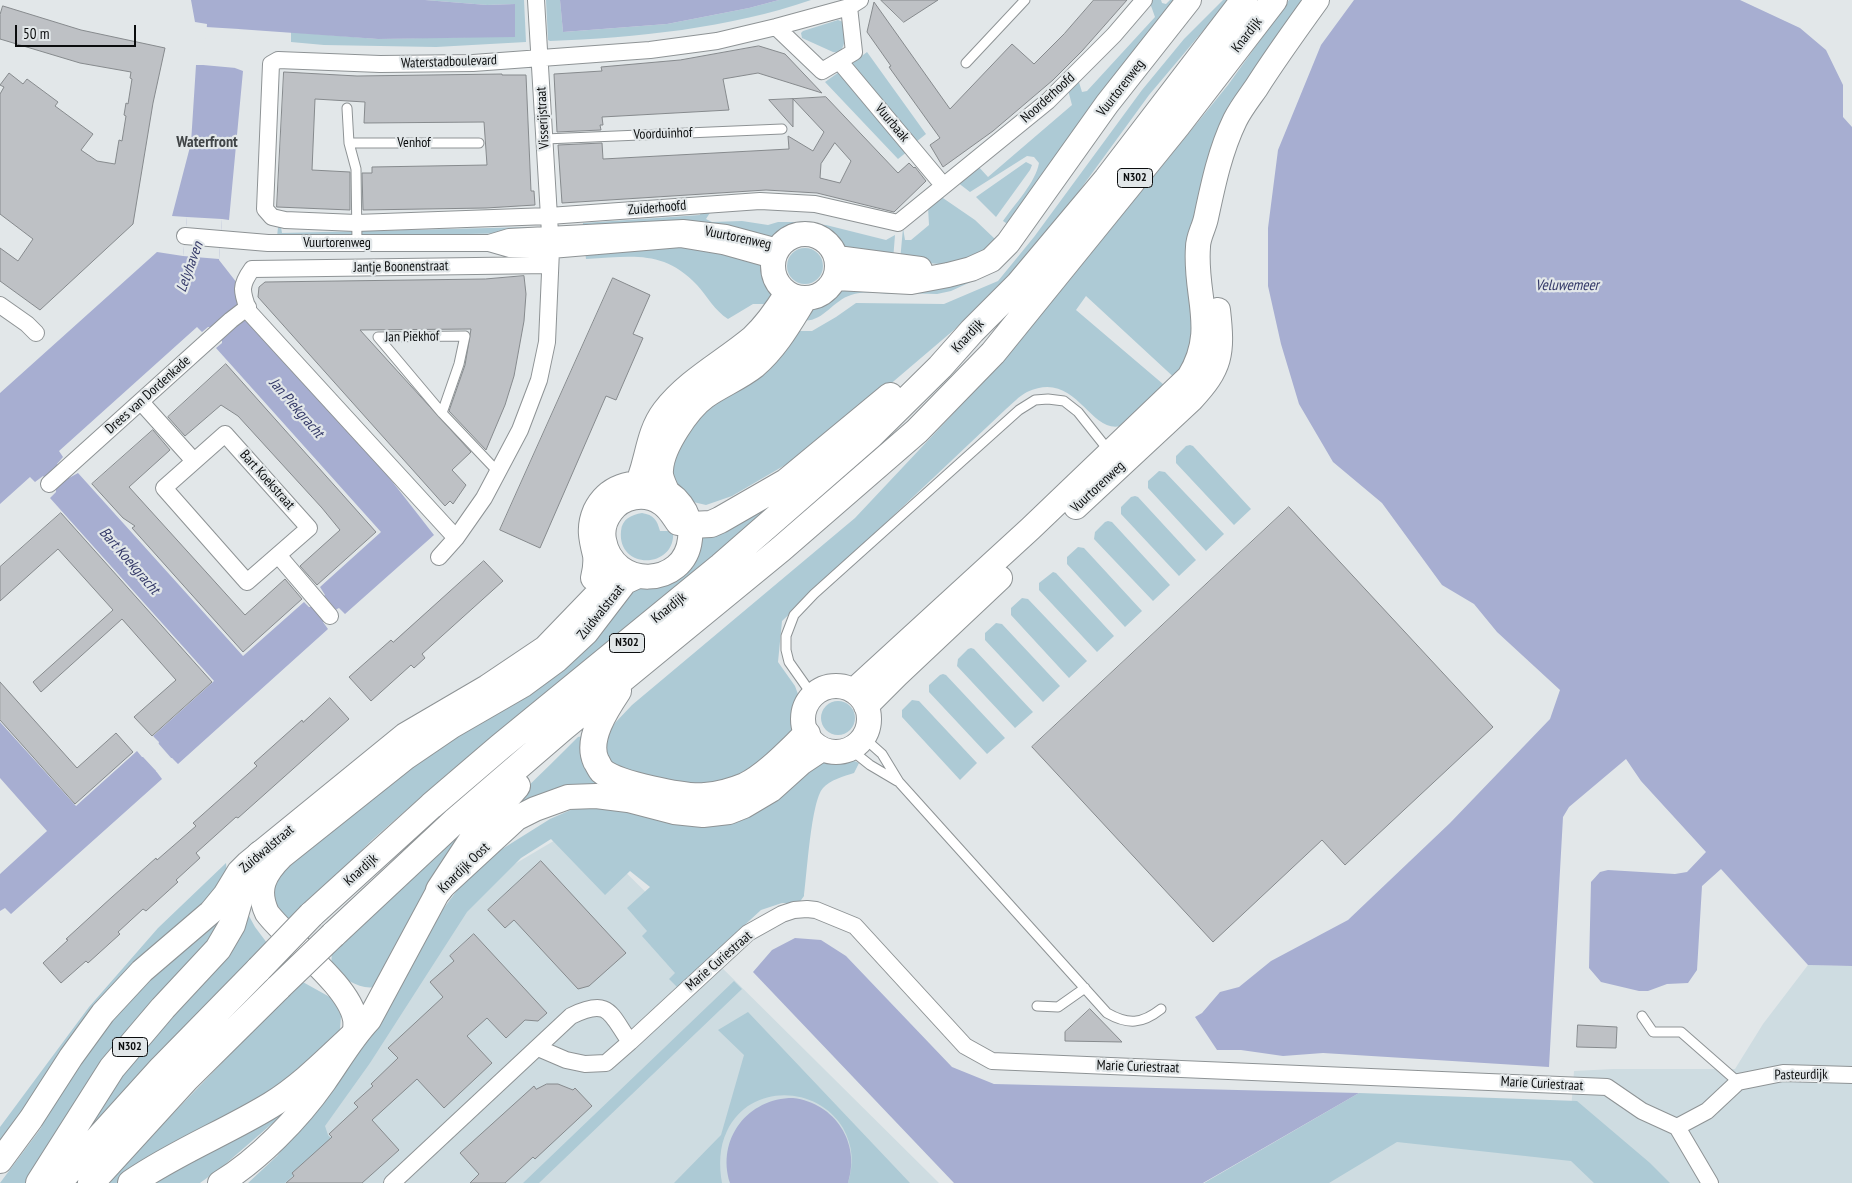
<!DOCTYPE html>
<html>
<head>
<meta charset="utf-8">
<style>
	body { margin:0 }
	#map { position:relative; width:1852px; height:1183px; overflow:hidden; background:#e2e7e9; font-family:"PT Sans Narrow",sans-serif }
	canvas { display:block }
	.scale { position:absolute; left:15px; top:25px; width:121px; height:22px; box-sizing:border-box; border:2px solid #0b0d0e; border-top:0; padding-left:6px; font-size:15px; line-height:18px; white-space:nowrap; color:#0b0d0e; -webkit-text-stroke:4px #e2e7e9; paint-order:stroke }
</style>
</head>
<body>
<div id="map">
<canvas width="1852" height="1183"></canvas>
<div class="scale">50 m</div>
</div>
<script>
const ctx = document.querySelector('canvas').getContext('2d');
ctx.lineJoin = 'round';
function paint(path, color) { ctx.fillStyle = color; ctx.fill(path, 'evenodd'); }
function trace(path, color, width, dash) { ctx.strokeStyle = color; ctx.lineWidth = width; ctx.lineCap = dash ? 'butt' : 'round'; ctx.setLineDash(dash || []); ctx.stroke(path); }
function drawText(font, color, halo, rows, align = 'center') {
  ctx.font = font + ' "PT Sans Narrow",sans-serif'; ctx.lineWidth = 4.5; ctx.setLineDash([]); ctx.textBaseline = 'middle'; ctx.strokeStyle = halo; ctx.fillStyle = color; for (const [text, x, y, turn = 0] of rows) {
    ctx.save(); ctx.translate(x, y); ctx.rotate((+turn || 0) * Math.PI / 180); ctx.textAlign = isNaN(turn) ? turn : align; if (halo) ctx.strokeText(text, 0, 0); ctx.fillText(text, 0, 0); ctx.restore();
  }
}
paint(new Path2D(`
	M579,826L939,1183H264L370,1046L469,891Z
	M1808,965L1852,966V1183H1646L1571,1111L1574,1071L1613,1069H1735L1763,1024Z
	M1402,1101L1645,1183H1282Z`), '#cedce1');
paint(new Path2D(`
	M425,0H524L526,42L436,47L324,45L291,42V32L378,39L515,36V4L487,5Z
	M546,0H560L563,32L667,24L749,8L779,0H811C730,28 635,38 550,41L548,40Z
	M1152,0H1161L1162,3L1166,4L1170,0H1182L999,244L953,265L900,261L903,228L905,240H911L929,225L928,207L940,196L975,220L996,240L1009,225L1003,221C1014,205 1036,182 1039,163L1034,157L1027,156L970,192L957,182L977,165L988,177L1072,105L1068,90L1078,79L1082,92L1087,91L1155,17L1150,3Z
	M1223,0H1229L1149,95L1039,246L955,329L874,398L792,461L732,496L706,505L689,501L676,491L668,468L677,438L792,331H812L836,317L856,303L944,304L998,281L1034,237L1142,90L1184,39Z
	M1289,0H1307L1228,116L1200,316L1179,382L1086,296L1076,310L1170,390C1160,398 1133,422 1124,425C1089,438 1078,368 1027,392C1019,396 1012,404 1006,409L782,621L778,662L795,686L799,697L800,713L795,734L782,750L717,789L618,770L607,757L606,738L614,724L632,705L855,518L951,416L1062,289L1228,85Z
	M838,20L843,22C847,30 846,46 839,53L833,52L802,38L801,33L803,31Z
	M867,52L926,134L916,142L850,65Z
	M842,70L908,151L898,159L825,82Z
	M1026,162L1032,165L1030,170L996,217L976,197Z
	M713,208L706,219L712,222L742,221L768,225L778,222H797L826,225L886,240L895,235L893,260L841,250C828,232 814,221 790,229C784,231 779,235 772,237L583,230V223L700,215L701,209Z
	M278,227H281L282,233L531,227V232L529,233L277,237Z
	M696,246L760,263C769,276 778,290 769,304H753L728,319C715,311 707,296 697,285C663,249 631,257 586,259L585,251Z
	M787 266a18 18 0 1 1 36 0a18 18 0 1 1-36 0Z
	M988,274L951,291L937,294L898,293Z
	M846,285L891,286L890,294C877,293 863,291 851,295C831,301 821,327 797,319L814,303L826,300Z
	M1190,445L1193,446L1251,509L1234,525L1176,463V456L1186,446Z
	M1159,471L1165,472L1224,534L1206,551L1148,488V481Z
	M814,476L446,775L372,840L285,927L270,906L280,864L628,589L650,584L697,531Z
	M1135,496L1138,497L1196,560L1179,576L1121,514V507L1131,497Z
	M642,513C654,515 657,520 660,531H673C677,569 617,571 621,531C622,519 631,515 642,513Z
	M1108,521L1112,522L1170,585L1153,601L1094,539L1095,532L1105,522Z
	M1078,547L1084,548L1142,611L1125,627L1067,564V557Z
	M1053,572L1056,573L1114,636L1097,652L1039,590V583Z
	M1022,598L1028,599L1087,661L1069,678L1011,615V608Z
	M996,623L1002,624L1060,686L1043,702L985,640V633Z
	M971,648L974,649L1033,712L1015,728L957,666L958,659L968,649Z
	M943,674L946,675L1005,738L987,754L929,692V685L940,675Z
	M912,700L919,701L977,763L960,780L902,717V710Z
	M821 718a17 17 0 1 1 34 0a17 17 0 1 1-34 0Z
	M583,736L585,739C583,765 589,775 613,785L698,803L729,799L747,792L763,782L803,746L807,745L809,747C805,759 789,768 780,776C758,795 733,808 704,809C675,810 647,798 618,793C557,782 509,807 472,855L469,852C501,809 541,775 578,737Z
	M833,757L847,758L859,763L854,773C844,776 830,780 823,788C811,801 807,875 804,896L799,903H782L761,910L677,987L669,979L675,973L642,936L647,931L627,908L650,887L630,871L605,895L551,839L521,858L467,912L370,1063L325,1126L328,1135L332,1139L285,1183H248L277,1156L381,1024L432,924L475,866L550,819L582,805L628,807L816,759Z
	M512,782L375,987C359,990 345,978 331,970L332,950Z
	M226,863L227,874L224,885L0,1143V1127L89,1007L158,928Z
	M243,905L255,927L267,943L48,1183L52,1167Z
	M229,908L226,918L28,1183H0L41,1128L53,1097L123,1003Z
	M301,981L337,1001L341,1016L340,1029L334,1039L296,1081L124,1183H106Z
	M734,981L742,989L539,1183H523Z
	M748,1012L910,1183H848C854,1163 853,1146 843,1128C817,1085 750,1083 727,1131C719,1147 719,1166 722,1183H674L721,1135L744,1055L718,1030Z
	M1359,1093L1577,1101L1650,1163L1670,1183H1594L1571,1161L1397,1142L1329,1183H1204Z
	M290,1108L222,1167L200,1183H142Z`), '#adcad5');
paint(new Path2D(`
	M191,0H425L487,5L515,4V37L378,39L238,29L235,68L243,71L229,220L222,219L219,260L434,535L345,614L339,608L337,609L323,622L328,629L178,764L172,758H170L156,771L162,779L11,914L5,908L0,911V874L47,831L0,778V722L76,806L137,751L142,757H144L158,745L159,742L153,736L214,681L50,498L56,492V490L43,476L35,482L30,477L0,504V393L157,252L183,256L187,217L172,216L191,143L196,65H204L207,24L195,22ZM197,327L202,332L208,327H210L222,341V343L216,348L381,532L320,587L325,595L312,607H309L304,602L243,656L78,473L69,478L57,464L63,457L59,451Z
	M560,0H779L749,8L667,24L563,32Z
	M1354,0H1740L1800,28L1826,50L1843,85V117L1852,127V966L1808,965L1721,869L1702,886L1697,970L1688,983L1667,984L1648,991H1639L1601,982L1589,968L1591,882L1600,872L1608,870L1675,874L1687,872L1706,852L1641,781L1626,759L1569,807L1563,817L1549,1067L1323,1053L1283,1056L1241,1050H1217L1195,1017L1202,1013L1220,992L1239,987L1271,961L1348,920L1450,823L1550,719L1560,690L1497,632L1474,604L1442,585L1382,503L1333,462L1299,404L1281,344L1268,286V228L1278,150L1321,45Z
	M795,938L821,940L846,956L952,1067L994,1084L1359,1093L1203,1183H954L753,972L772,950Z
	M793,1098C835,1103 861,1143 848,1183H730C716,1139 748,1098 793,1098Z`), '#a7aed1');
paint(new Path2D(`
	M206,27L239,29L236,68L203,65Z
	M187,217L222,219L219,259L183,256Z
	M158,743L172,759L157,772L143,757Z`), '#e2e7e9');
const building = new Path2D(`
	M881,0H938L904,22Z
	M1094,0H1127L1082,51L1053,80L993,131L943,167L930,145L940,138L889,67L891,66L867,32L874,2L950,109L1012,44L1034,64L1064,34Z
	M3,6L81,30L165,48L153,103L133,224L40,310L0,281V248L18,261L33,239L0,214V94L4,87L0,85L9,73L23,84L27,79L58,102L55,106L93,134L81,150L97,161L115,164L119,140L122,141L126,116L124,115L126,103L128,104L132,79L130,78L131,72L80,63L0,39V15Z
	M759,46L785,54L822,93L758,73L723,79L729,110L602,117L603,125H600L601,130L557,132L554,74L602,71L601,67L680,60Z
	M284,72L357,76L502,74V75H526L531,191H534L535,205L486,208L363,210L362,173H372V167L487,165L484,122L364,123L365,102L315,99L312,170L350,172V210L277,207Z
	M826,97L898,173L909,163L914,168L915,167L926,181L894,212L817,193L766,190L562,203L558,145L602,143L603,159L789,149L788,136L813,151L824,132L793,99ZM835,143L851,161L840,183L820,178L821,164Z
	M793,99V127L769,100Z
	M524,276L526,294L524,321L514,376L505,405L486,450L449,411L465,365L471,329L360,330L471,452L452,470L466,485L453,504L450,501L445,506L258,297L259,287L265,282L485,279Z
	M613,278L650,295L633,334L643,338L616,400L606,396L540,548L500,530Z
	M226,364L376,532L317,585L300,566L340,530L322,508L238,416L221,405L185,436L168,417Z
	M153,430L170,450L129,487L245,615L285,579L302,599L243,652L132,528L135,526L123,518L92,484Z
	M1289,507L1493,727L1345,865L1322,840L1213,942L1032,747Z
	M61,513L212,682L152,736L134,717L176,680L122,619L41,692L33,682L113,610L58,549L0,601V567Z
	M484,561L503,581L422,654L425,658L414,668L411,665L371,701L349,677L391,640L393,642Z
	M0,682L77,768L116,733L133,752L75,804L0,720Z
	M330,698L349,719L238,818L236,817L196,853L200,858L176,880L178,882L146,911L143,909L118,932L120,934L88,963L86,961L61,983L43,963L68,940L66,939L112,897L156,858L157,860L196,826L193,823L257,766L254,763L302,720L303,722Z
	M541,861L626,953L589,986L578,989L514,920L505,928L488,910Z
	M474,934L547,1013L538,1021L525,1020L506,1038L487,1018L467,1036L492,1063L444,1108L417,1079L372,1120L399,1150L362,1183H286L294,1176L292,1173L332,1137L329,1134L358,1107L354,1103L373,1086L371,1084L398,1058L388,1048L443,997L430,982L454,961L450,956Z
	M1090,1009L1122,1042L1065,1041V1032Z
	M1578,1025L1617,1027L1616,1048L1577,1047Z
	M547,1084H558L573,1090L575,1088L592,1106L535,1159L533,1157L505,1183H470L479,1174L460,1153L534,1086L536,1089Z`);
paint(building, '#bec1c5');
trace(building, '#868a8d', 1);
const lane = new Path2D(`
	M966,63L1025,0
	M347,108L349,143L356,169L357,242
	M545,139L782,129
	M349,143H479
	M442,413L459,364L465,336L378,337L442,413L498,472
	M813,696L789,662L786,650V636L794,615L814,594L1019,410L1035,400L1048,399L1064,401L1078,412L1109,451
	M863,737L882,754L899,782L1107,1013C1128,1025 1142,1024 1161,1009
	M850,749L870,765L897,781
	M1037,1006L1058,1007L1085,988
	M1642,1016L1653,1032H1681L1738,1082`);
const street = new Path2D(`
	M860,0L849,7L776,27L717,41L650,50L473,63L380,64L278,60L271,64L265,209L272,217L285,220L356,223L549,216L760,201L815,204L898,223L1048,101L1114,35L1144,0
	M776,27L822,71L854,52L849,7
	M840,62L943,185
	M185,236L268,243H489L510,249L551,250L681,239L723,246L773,260
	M489,243L509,237L683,228L726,233L778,247
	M0,305L27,324L36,333
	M141,402L194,461
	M225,434L309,528L247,582L164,488Z
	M49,484L231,320L248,307
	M456,538L249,312C242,292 239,287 252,269L550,265
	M278,555L330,616
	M439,557L456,538L484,498L520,430L539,380L547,342L551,250L536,0
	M630,1042L748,933L782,914L794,910L807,909L816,910L855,926L965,1046L992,1061L1607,1087L1642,1111L1677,1127L1710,1183
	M1677,1127L1707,1111L1738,1082L1783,1073L1852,1075
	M392,1183L571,1016C610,997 610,1014 630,1042L606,1063L585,1064L566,1060L538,1048`);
const secondary = new Path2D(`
	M773 266a32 32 0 1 1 64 0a32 32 0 1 1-64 0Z
	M837,258L920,269
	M836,278L911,282L948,275L971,269L991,260L1008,243L1107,104L1189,0
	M667,491C664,484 660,477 661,470C662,447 688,409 706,396C722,385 740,378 755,366C777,347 790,323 805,299
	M632,495C648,469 645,436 664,411C688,380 722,363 752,338C766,325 777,309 787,293
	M1076,507L1191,400C1221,368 1223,354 1218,310
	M593,578C595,570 596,563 595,555C591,539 588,527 595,511C619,461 696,485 690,539C685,588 613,590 604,540C602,530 605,520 611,512C622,496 645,492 661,503C669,508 673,516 678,523L690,525
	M803 719a33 33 0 1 1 66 0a33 33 0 1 1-66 0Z
	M853,691L1030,529L1189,377C1218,330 1194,296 1198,247C1198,237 1204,228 1206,218C1213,185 1220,151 1235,120C1241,108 1249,98 1256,88C1275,58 1296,29 1317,0
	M866,706L897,675L1000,578
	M355,1034C355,1029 356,1024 355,1019C349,985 289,942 267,913C256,889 264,874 282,856L405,758L452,726L523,685L557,660L586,633L625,582L638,576
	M0,1161L31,1119L71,1057L103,1013L142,971L211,912L225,895L239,872L248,863L405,735L487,687L545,648L600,591L608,570L607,552
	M220,1183C258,1160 298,1119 324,1082C339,1061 351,1039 369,1020L439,890L517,818L535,809L568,797L596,796L628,800L674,812L703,815L729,812L744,806L771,790L801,763L822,749`);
const primary = new Path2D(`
	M690,525L711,524L720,520L786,482L890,396
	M618,691C606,709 586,739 596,761C598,764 600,769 602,771C617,784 685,798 705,796C718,795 733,791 745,786C767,775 789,751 807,734
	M439,890L477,832L517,786
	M311,915L431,806L500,747L721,566L870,436L940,367L972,331L1018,285L1107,179L1244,0
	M333,935L456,820L564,727L781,549L917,431L993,353L1177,126L1274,0
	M39,1183L112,1068L163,1008L218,949L232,925L248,870L260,854
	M58,1183L162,1068L259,969
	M91,1183L186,1079L279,987
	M131,1183C176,1152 225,1133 271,1105C302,1086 328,1059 355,1034`);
trace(lane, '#8e9395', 11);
trace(street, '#8e9395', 18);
trace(secondary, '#8e9395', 26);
trace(primary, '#8e9395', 28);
trace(lane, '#fff', 9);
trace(street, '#fff', 16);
trace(secondary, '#fff', 24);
trace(primary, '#fff', 26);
const primaryBridge = new Path2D(`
	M259,969L311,915
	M279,987L333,935`);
trace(primaryBridge, '#8e9395', 28, []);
trace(primaryBridge, '#fff', 26);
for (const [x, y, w] of [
	[1135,178,35],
	[627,643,35],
	[130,1047,35]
]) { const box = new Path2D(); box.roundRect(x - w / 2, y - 9.5, w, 19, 4); ctx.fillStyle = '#e2e7e9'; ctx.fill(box); trace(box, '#0b0d0e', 1); }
drawText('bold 12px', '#0b0d0e', null, [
	["N302",1135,178],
	["N302",627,643],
	["N302",130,1047]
]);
drawText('14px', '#0b0d0e', '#e2e7e9', [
	["Knardijk",1247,35,-52],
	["Waterstadboulevard",449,62,-2],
	["Vuurtorenweg",1121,88,-52],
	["Noorderhoofd",1048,98,-42],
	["Visserijstraat",543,118,-93],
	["Vuurbaak",892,123,50],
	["Voorduinhof",663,134,-2],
	["Venhof",414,143],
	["Zuiderhoofd",657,208,-5],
	["Vuurtorenweg",738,238,12],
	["Vuurtorenweg",337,243],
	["Jantje Boonenstraat",401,267,-1],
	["Knardijk",968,336,-47],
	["Jan Piekhof",412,337,-1],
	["Drees van Dordenkade",148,395,-42],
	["Bart Koekstraat",267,480,48],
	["Vuurtorenweg",1098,487,-43],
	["Knardijk",669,608,-39],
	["Zuidwalstraat",601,612,-51],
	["Zuidwalstraat",267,849,-40],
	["Knardijk Oost",464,868,-44],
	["Knardijk",361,870,-42],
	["Marie Curiestraat",719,961,-41],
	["Marie Curiestraat",1138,1067,2],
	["Pasteurdijk",1801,1075,-1],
	["Marie Curiestraat",1542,1084,3]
]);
drawText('italic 15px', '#343968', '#e2e7e9', [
	["Lelyhaven",190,267,-70],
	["Veluwemeer",1567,286],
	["Jan Piekgracht",296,408,49],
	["Bart Koekgracht",129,561,49]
]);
drawText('bold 16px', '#404446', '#e2e7e9', [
	["Waterfront",207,142]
]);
</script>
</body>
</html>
